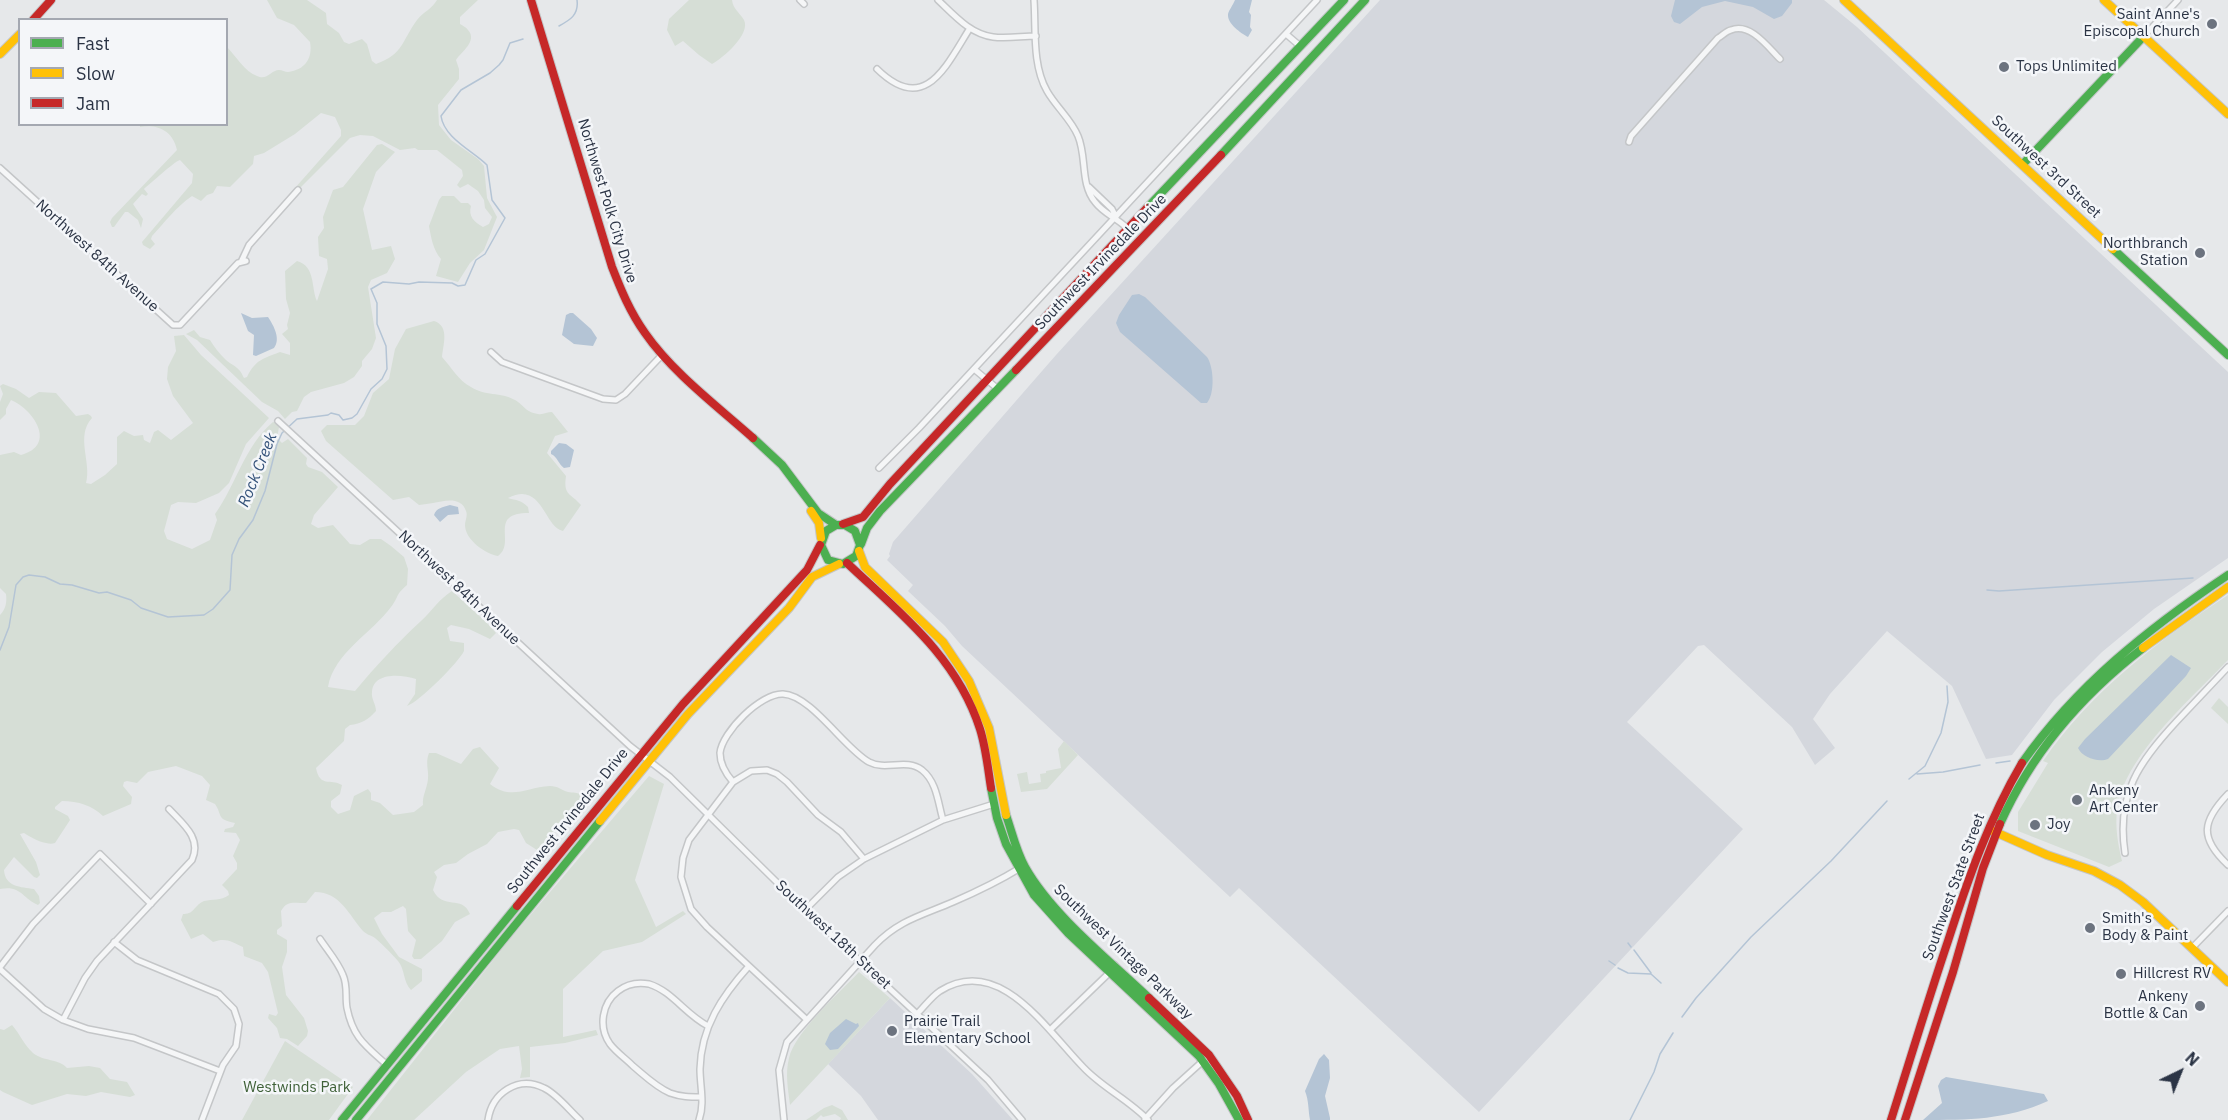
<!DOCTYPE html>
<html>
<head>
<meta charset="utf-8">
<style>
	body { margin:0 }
	#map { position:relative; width:2228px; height:1120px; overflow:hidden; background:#e6e8ea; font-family:"IBM Plex Sans",sans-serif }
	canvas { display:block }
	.legend { position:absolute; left:18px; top:18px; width:210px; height:108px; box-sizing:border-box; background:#f4f6f9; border:2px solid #a4a8b1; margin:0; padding:8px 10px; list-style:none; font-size:18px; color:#2b3445 }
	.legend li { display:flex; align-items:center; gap:12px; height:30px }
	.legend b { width:30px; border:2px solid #a4a8b1 }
	.north { position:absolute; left:2150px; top:1042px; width:60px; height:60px; -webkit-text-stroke:4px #f4f6f9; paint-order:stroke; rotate:43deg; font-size:16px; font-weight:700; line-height:24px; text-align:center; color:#2b3445 }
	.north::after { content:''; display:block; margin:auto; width:21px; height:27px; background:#2b3445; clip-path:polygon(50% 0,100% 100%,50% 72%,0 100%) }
</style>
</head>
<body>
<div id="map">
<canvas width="2228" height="1120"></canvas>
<ul class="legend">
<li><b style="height:8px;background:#4caf50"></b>Fast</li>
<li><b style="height:8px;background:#ffc107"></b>Slow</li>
<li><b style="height:8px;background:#c62828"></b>Jam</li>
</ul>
<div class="north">N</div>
</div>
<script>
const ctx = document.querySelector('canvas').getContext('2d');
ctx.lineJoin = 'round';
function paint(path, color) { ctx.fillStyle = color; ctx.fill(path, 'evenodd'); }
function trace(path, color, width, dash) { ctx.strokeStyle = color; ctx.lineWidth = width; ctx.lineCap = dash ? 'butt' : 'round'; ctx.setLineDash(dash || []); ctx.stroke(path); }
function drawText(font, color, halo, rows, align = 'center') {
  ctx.font = font + ' "IBM Plex Sans",sans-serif'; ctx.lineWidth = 5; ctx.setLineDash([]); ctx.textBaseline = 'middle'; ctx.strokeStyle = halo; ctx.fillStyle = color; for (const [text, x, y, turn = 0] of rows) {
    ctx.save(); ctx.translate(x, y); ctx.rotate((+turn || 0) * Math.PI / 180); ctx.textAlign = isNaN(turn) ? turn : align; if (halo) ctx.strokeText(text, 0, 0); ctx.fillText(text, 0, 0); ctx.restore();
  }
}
paint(new Path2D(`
	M1380,0H1824L1857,27L2228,372V558L2154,609L2102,652L2054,700L2012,755L1986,759L1952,686L1887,631L1830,694L1813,719L1835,748L1815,765L1792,727L1704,645L1698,646L1627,722L1743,829L1479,1112L1239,888L1230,897L1106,781L962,646L945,626L908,591L913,585L887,560L890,556L889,554L893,542L1056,355Z
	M890,998L972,1074L1013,1120H878L861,1096L828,1064Z`), '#d4d7dd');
paint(new Path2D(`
	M267,0H307L326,13L327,24L339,33L344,42L349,44L362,39L367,44L372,61L376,64C404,54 402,40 417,20C423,12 432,9 437,0H478L460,17V24C463,26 466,27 468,30C478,41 461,52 456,60L459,69V79L438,105L439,125L451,140L478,159L484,166L487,198L497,217L484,250L470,263L458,282L436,276L441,259C433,250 431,237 429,226L439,200L442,196H454L461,203H468L471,206C468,216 474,222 483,227L489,224L492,217L485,208L484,200L478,191L468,184L460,188L457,185L463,176L462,170L437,150H418L415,148L400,150L373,136L360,135L350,138L256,232L341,136V130L335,117L321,113L295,134L264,153L254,156L253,164L230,187L217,186L213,193L207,195L201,201L192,196C176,207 165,222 152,236L151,239L155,244L150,249L143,245L142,242L192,183L193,174L180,160C175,161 150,184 144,189L148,194L146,196L142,194L133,204L143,219L141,228L138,220L128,212H125L114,227H112L110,222L112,218L177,150C173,131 158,124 140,127V125L226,124L227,47C236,56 244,71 257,76C267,81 271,70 279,70C282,70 285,72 288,72C305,70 313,58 310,42L294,25L277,18Z
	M689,0H732C733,9 740,13 744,20C751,34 723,58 712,64L699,55L683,41L675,46L667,30L669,19Z
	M382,144L395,152L376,172L363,209L372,250L391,246L395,259L387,273L371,280L368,287L376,338L372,349L362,361V366L354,377L344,383L311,392L304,397L297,411L292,412L285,419L278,411L262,402L197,340L186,334L194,330L200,337L210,340C214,347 219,353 226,360C234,367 239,366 244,378L247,377C256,359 263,359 280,352L290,355V343L282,334L288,329L287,325L290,313L286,299L285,271L297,261C316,266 311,289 317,301L328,269L327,259L319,256L318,237L324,228L323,217L333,190L343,187L377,145Z
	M434,321C450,326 443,345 442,357C452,368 458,380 471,387C484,396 501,392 515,400C525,406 525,412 538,414C543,415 547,412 552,412L568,432L555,436L547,453L566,476C563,496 571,493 581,505L563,531C544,527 542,480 508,498C517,501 520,499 528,507L529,513C487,513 517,543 498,556C486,554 465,540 465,525C465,520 468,516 466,511C461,496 444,501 433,503C429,504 424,504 419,505L409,497L393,500L326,441L321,431L327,425H355L364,416L373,393L389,379L395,349L406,329Z
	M184,335L201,355L269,418L246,444L229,483L219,493L196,503L178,502L171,505L164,531L167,539L192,549L210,540L217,520L215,514C237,483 244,447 273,422L277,423L279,427L277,438L282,443L288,439L307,458L306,464L308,467L322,472L338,487L314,515L311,524L318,528L333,525L350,544L360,545L370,539H381L391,546L404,557L408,569L407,585C395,595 399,597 391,607C372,633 334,653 328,687L355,691C376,666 397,643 421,621C432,611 439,599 452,591L487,623L496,633L490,639L469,629L451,625L447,628L450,641L464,643V651C459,662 419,702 407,706L415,694L416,679C401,674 373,672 372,692C371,699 376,704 376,711C369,719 361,724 350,725L345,729L344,741L316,768C320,788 330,778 342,785L340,794L331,801V807L338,814L350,810L354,796L368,789L371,793V800L380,803L393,815L414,812L423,805C422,796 427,789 428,779C429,770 425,763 429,753H436L461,764L473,749L480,747L499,768L490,784C512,801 526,787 550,786C558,786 561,790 568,792C573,793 577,792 582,795L583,799L537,850L526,843L519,830L514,829L498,832L487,844L468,854L456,863L444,865L434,872L437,877L433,890C443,911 462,894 470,914L455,922L442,941L421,959H414L412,956L416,940L408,931L406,909L403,906L391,912H382L374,918L382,934L399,957L422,969V981L411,990C403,982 405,969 398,961C392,954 383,945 375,938C371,935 367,935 363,931C349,915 340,892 315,892L306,903C294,903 287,900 281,911L282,926L277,930V934L287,940V952L282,967L286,995L304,1018L308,1031L307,1036L298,1046L287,1039L280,1038L277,1028L268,1018L269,1014L276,1016L278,1013L268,972L262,963L244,956L243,947C232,942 226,937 213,942L203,934L191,939L181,920L183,914C194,915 195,904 204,901C213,899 220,901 229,895L228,891L222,885L237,869V863L233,856L240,840L236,833L224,832L225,829L233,827L235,823C216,819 223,816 215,804L206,800L210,785L202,776L176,766L148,772L137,783L127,781L124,782L123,786L132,797L131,804L103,816C93,806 78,801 62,801L55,807V809L68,816L70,820L55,843C46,846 32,838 24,833L20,834L36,862L40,875L37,878L34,877L14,857L4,870C5,887 21,887 34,889L39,896L40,903L38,905C22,898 21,885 0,889V615C6,609 7,602 6,594L0,588V455L14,452L21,455C58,445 33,409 11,400L6,409V414L0,420V402L3,394L0,386L3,384L16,389L29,398L39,392L56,393L76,416L88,414L91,416L92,418C75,436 92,463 86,483L91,484L105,475L117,464V437L124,431L134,436L143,435L144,440L150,443L154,432L158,430L171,440L193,423L173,396L167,379L168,367L176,351L174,336Z
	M2228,595V660C2192,698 2123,757 2117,810C2115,828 2118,844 2122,861L2109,867L2018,831V812L2048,763L2043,761C2091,691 2158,641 2228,595Z
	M2219,698L2228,707V724L2211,708Z
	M1064,741L1078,755L1047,789L1021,792L1017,774L1027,772L1029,784L1041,782L1040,774L1046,773V771L1061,768L1058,749Z
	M649,776L664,784L635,880L656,927L683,911L686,914L642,942L603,951L563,989V1037L596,1030L598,1035L565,1043L530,1047V1077L520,1078L522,1069L519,1046L500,1049L466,1072L414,1120H367L510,939Z
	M859,972L890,998L790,1105C788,1089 785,1074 789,1058C795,1032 839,993 859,972Z
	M12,1025C20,1034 24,1045 33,1053C44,1062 58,1058 67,1068L89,1066L100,1068L110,1079L127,1082L135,1095L130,1097L101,1092L86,1096L67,1094L32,1105L3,1092L0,1090V1029L4,1030Z
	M285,1041L353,1087L329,1120H242Z
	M832,1105L842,1110L848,1120H840L841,1118L835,1114L823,1117L821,1115L816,1120H806L824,1108Z`), '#d6ded6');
paint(new Path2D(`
	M1235,0H1252L1249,12L1251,15L1250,27L1252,30L1248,37C1241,33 1227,24 1228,14C1229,10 1233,5 1235,0Z
	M1675,0H1792V3L1782,16L1774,19L1753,7L1725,1L1702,7L1680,24L1674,22L1671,16Z
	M1139,294L1145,297L1207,357C1214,367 1215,394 1207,403H1201L1120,332L1116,323L1119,315L1132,295Z
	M241,313L252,318L268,317C274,326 281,339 274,348L256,356L253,355L254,335L248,331Z
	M570,313H573L591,329L597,338L593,346L574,344L562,335L566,315Z
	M559,443L566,444L574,450L570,467L564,468C558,464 558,457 551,454V451Z
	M450,505L458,507L459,514L448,515L440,522L434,515C436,508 443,507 450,505Z
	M2171,655L2191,668L2186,676L2108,759C2098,763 2082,757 2078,748L2085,739Z
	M846,1019L856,1024L858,1023L859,1026L838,1049L830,1050L825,1044L830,1033Z
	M1324,1054L1329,1060L1330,1078L1325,1096L1330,1118V1120H1310C1308,1110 1309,1101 1305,1091L1319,1059Z
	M1946,1077L2044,1094L2048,1101C2007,1120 1967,1120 1923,1120L1942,1103L1938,1086L1941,1080Z`), '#b4c4d5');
trace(new Path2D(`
	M559,26C570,20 579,15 577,0
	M1987,590L1999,591L2193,578
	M0,650L9,627L16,585L23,577L29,575L45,577L60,584L72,585L99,593L107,592L131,600L141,608L168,617L204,615L213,609L230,590L232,555L239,539L253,520L265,491L277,444L282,433L297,419L328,415L331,413L339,415L343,420L352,418L357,414L371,389L382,379L387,369L386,346L377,324V303L371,289L383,282L409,284L419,282L452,283L458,286L465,285L476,260L485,254L505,218L492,200L487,165C473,151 444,138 441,116L461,90L490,73L499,65L503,60L510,43L523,39
	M1996,763L2010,761
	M1917,774L1943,772L1980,765
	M1909,779L1925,766L1941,733L1948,702L1947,686
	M1628,943L1631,947
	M1634,950L1651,973
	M1609,961L1615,965
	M1618,968L1628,973L1651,974L1661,983
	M1682,1017L1696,998L1751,937L1831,861L1887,801
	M1630,1120L1654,1072L1660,1054L1673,1033`), '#b4c4d5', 1.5);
const street = new Path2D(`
	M800,0L804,4
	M938,0C954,15 970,34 993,37C1007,39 1022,36 1036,36
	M1034,0C1036,29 1032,65 1047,91C1056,107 1071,119 1078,136C1087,157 1080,184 1095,202C1104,214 1117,218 1127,228
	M1286,34L1300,46
	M2144,36L2178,0
	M877,69C925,116 946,66 970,28
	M1629,142L1631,136L1718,38C1722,36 1726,31 1731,30C1750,22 1768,47 1780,59
	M0,168L173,325H180L238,263L246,261
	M1089,187L1112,209L1116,217
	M241,262L249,245L298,190
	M491,352L502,362L603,399L616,400L625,394L662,355
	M974,369L998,389
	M278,421L630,746L670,777L805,910L988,1080L1022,1120
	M879,468L919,428L1317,0
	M733,782C726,774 720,764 720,753C722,732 761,693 783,694C811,695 844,748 869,762C886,771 906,758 922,770C937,782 938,803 943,820
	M2228,794C2202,821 2199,838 2228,865
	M2125,853C2116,794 2139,762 2177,721C2194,703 2211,685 2228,667
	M805,910L838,877L864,859L943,820L994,804
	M320,939C328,951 338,962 343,975C348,986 345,997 347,1008C353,1038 366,1046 387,1065
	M114,942L137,960L219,994L234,1009L239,1024L236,1046L223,1065L202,1120
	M2192,948L2228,911
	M0,967L33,924L100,854L151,904
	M0,969L44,1009L63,1020L88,1029L134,1038L220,1071
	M917,1014C925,1006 931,997 940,991C1000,953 1048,1032 1084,1068C1103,1088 1129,1100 1148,1120
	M806,1019L707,927L691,909L681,877L683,858L689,840L733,782L751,771L767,770L777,774L787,782L818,815L841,832L864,859
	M63,1020L85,978L97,961L192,860C202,838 183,824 169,809
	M1050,1030L1106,976L1115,965
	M701,1097C690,1097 681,1097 670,1093C656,1087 645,1076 633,1066C626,1059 616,1052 610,1044C598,1027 602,1003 618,991C627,984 638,982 649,984C672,991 686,1015 708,1026
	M1145,1119L1173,1088L1204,1060
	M488,1120C492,1093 518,1075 544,1088C557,1094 569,1110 580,1120
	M699,1120C705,1104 700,1086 700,1069C701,1027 722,996 749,966
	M784,1120L779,1070L787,1042L875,945C899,920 923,915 953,902C976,892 999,881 1020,868`);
const fast = new Path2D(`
	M1221,155L1365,0
	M2023,164L2144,36
	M1147,208L1344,0
	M2113,249L2228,355
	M753,438L782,465L818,513L836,525H845L855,531L860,545L856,556L843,564L828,560L821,545L826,531L836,525
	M861,544L867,528L880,511L1016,370
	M2022,763C2077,685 2149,628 2228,575
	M991,788L997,818L1006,844L1034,895L1068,933L1199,1056L1219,1084L1239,1120
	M1006,815C1012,832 1016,851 1025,867C1052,915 1109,960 1149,998
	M2000,824C2031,754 2082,695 2143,648
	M342,1120L517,906
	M356,1120L600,821`);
const slow = new Path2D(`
	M1844,0L2113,249
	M2104,0L2228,114
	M0,54L20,34
	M811,511L819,523L821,538
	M859,551L865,567L943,642L969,681L989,728L1006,815
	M2143,648L2228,587
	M600,821L688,714L789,608L812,577L839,564
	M1993,831L2047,855L2094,871L2120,885L2143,902L2228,982`);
const jam = new Path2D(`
	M531,0L612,267C621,290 630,312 645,333C672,372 717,406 753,438
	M33,20L51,0
	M1016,370L1221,155
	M843,524L863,517L890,484L1147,208
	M847,563C900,613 957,657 980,729C986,748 988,769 991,788
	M517,906L683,704L807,570L820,545
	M1149,998L1209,1055L1237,1096L1248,1120
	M1891,1120C1910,1060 1928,1000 1948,941C1968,879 1989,819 2022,763
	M1905,1120L1953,972L1983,868L2000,824`);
trace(street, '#c4c6c8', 8);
trace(fast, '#c4c6c8', 10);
trace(slow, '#c4c6c8', 10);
trace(jam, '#c4c6c8', 10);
trace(street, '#f5f6f7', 5);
trace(fast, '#4caf50', 8);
trace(slow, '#ffc107', 8);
trace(jam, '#c62828', 8);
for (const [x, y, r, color] of [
	[2212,24,6,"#6c737f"],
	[2004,67,6,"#6c737f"],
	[2200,253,6,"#6c737f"],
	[2077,800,6,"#6c737f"],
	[2035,825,6,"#6c737f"],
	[2090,928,6,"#6c737f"],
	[2121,974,6,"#6c737f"],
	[2200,1006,6,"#6c737f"],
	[892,1031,6,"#6c737f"]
]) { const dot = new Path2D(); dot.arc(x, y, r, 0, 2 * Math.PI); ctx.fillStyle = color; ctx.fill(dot); trace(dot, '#f4f6f9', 2); }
drawText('15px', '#2b3445', '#f4f6f9', [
	["Saint Anne's",2200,15,"right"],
	["Episcopal Church",2200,32,"right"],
	["Tops Unlimited",2016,67],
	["Northbranch",2188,244,"right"],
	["Station",2188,261,"right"],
	["Ankeny",2089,791],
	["Art Center",2089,808],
	["Joy",2047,825],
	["Smith's",2102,919],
	["Body & Paint",2102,936],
	["Hillcrest RV",2133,974],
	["Ankeny",2188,997,"right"],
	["Bottle & Can",2188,1014,"right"],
	["Prairie Trail",904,1022],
	["Elementary School",904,1039]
], 'left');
drawText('15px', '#2b3445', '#f4f6f9', [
	["Southwest 3rd Street",2046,167,43],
	["Northwest Polk City Drive",607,201,73],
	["Northwest 84th Avenue",97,256,42],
	["Southwest Irvinedale Drive",1101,262,-46],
	["Northwest 84th Avenue",459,588,43],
	["Southwest Irvinedale Drive",568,821,-51],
	["Southwest State Street",1954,887,-70],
	["Southwest 18th Street",833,935,43],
	["Southwest Vintage Parkway",1123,952,44]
]);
drawText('15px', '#3f6138', '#f4f6f9', [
	["Westwinds Park",297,1088]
]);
drawText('italic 16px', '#34527a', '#f4f6f9', [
	["Rock Creek",258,470,-68]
]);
</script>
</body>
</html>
